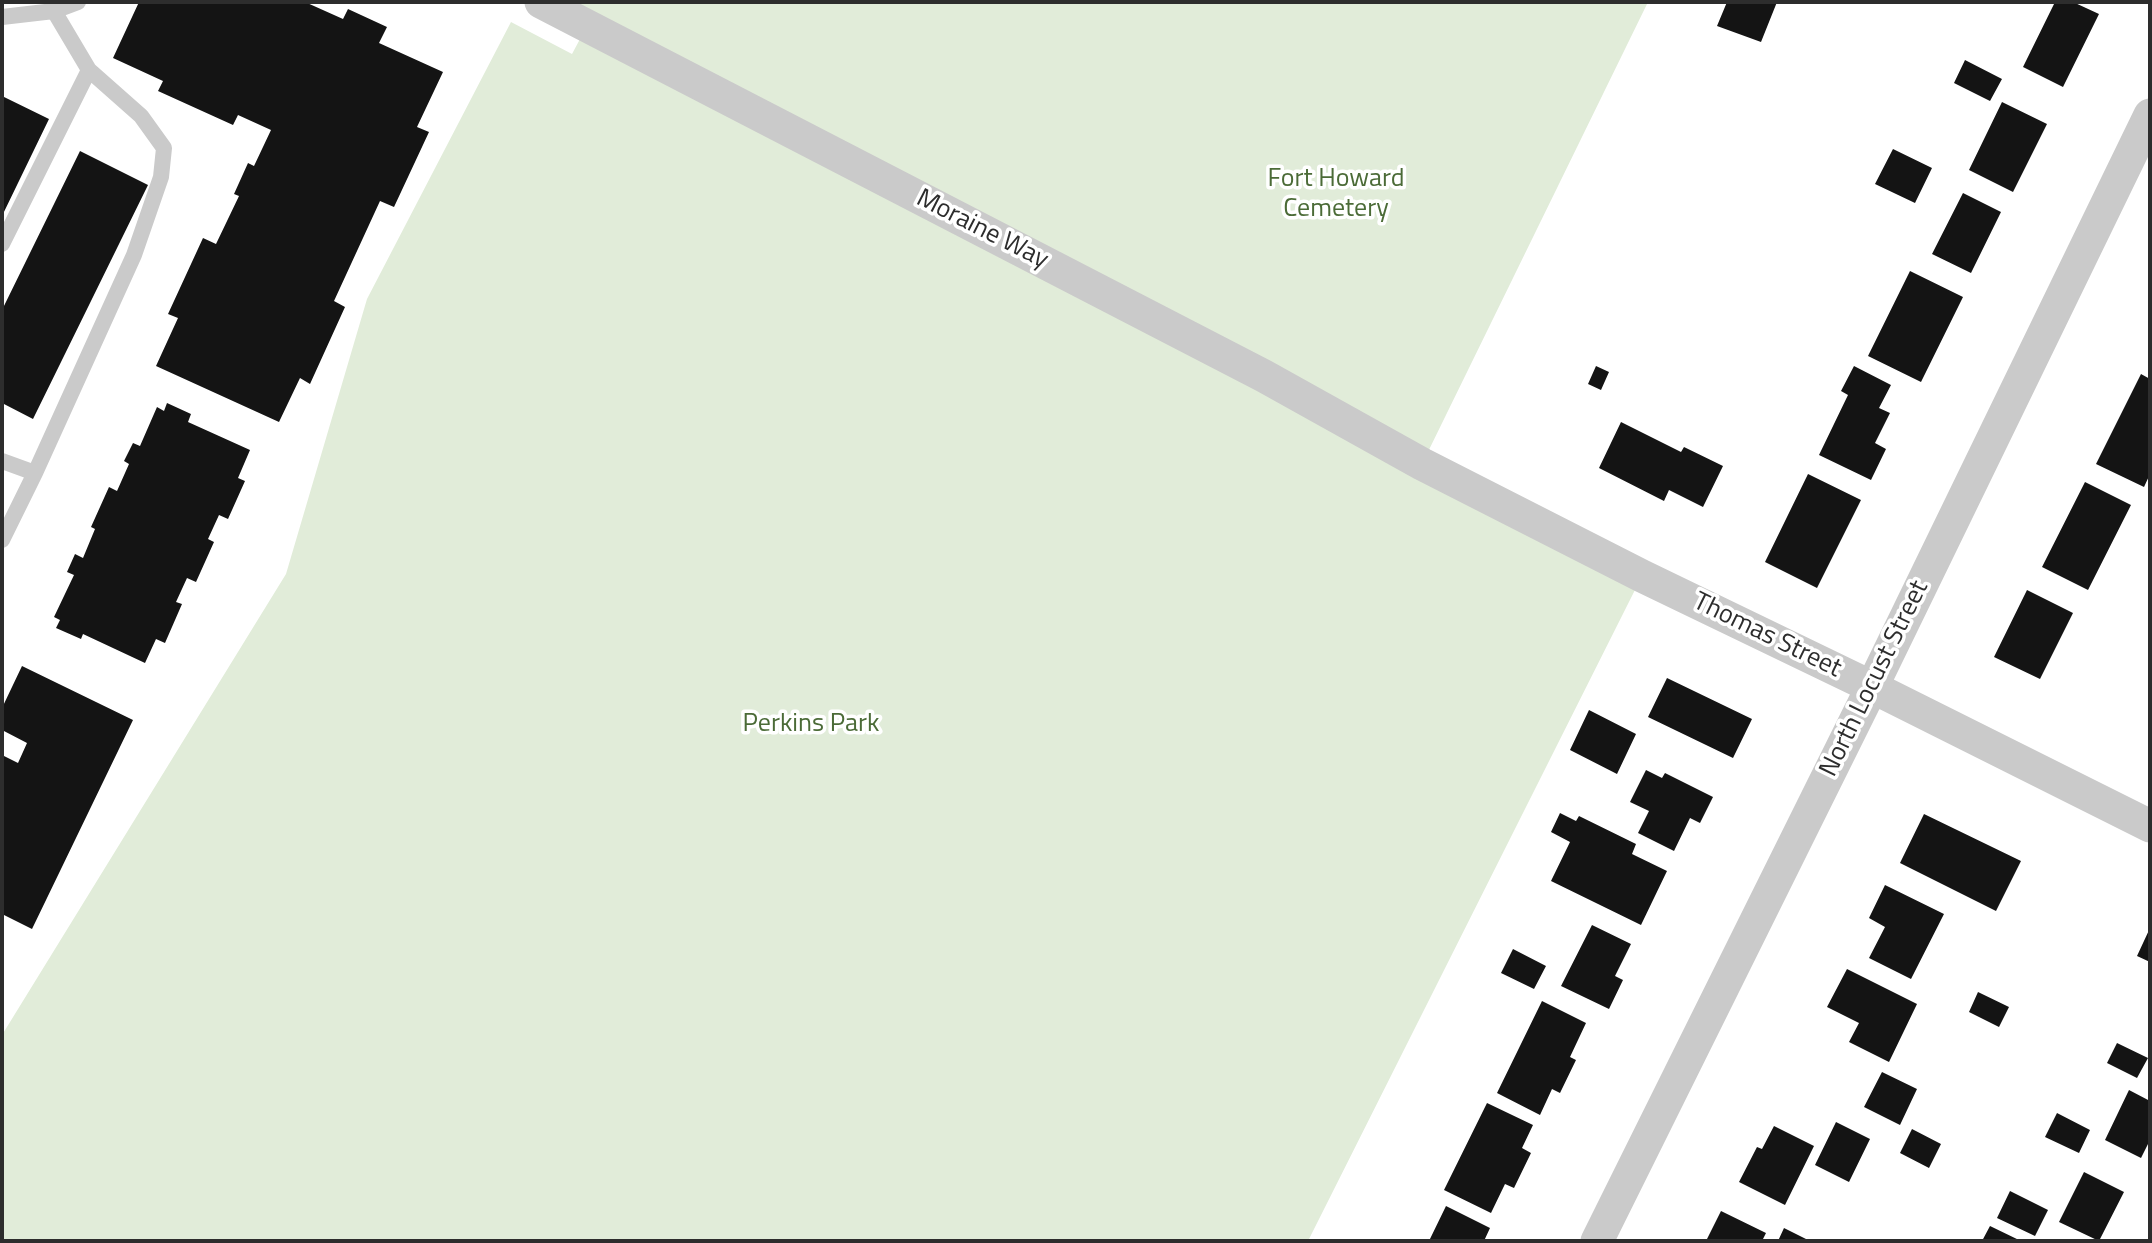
<!DOCTYPE html>
<html>
<head>
<meta charset="utf-8">
<style>
	body { margin:0 }
	#map { position:relative; width:2152px; height:1243px; overflow:hidden; background:#fff; font-family:"Titillium Web",sans-serif }
	canvas { display:block }
	.frame { position:absolute; inset:0; border:4px solid #2d2d2d; pointer-events:none }
</style>
</head>
<body>
<div id="map">
<canvas width="2152" height="1243"></canvas>
<div class="frame"></div>
</div>
<script>
const ctx = document.querySelector('canvas').getContext('2d');
ctx.lineJoin = 'round';
function paint(path, color) { ctx.fillStyle = color; ctx.fill(path, 'evenodd'); }
function trace(path, color, width, dash) { ctx.strokeStyle = color; ctx.lineWidth = width; ctx.lineCap = dash ? 'butt' : 'round'; ctx.setLineDash(dash || []); ctx.stroke(path); }
function drawText(font, color, halo, rows, align = 'center') {
  ctx.font = font + ' "Titillium Web",sans-serif'; ctx.lineWidth = 7; ctx.setLineDash([]); ctx.textBaseline = 'middle'; ctx.strokeStyle = halo; ctx.fillStyle = color; for (const [text, x, y, turn = 0] of rows) {
    ctx.save(); ctx.translate(x, y); ctx.rotate((+turn || 0) * Math.PI / 180); ctx.textAlign = isNaN(turn) ? turn : align; if (halo) ctx.strokeText(text, 0, 0); ctx.fillText(text, 0, 0); ctx.restore();
  }
}
paint(new Path2D(`
	M541,2H1648L1423,462L1642,576L1308,1241H2V1035L286,574L367,299L511,22L572,54L587,26Z`), '#e1ecd9');
paint(new Path2D(`
	M139,2H305L343,19L348,9L387,27L379,43L443,72L417,127L429,132L394,207L380,201L334,301L345,307L310,384L300,378L279,422L156,366L178,318L168,314L203,238L216,244L239,196L234,194L248,163L254,166L271,130L238,115L233,125L158,91L163,81L113,58Z
	M1727,2H1777L1761,42L1717,26Z
	M2055,2H2073L2099,14L2063,87L2023,67Z
	M1965,60L2002,79L1990,101L1954,83Z
	M2,96L49,119L2,216Z
	M2002,102L2047,124L2013,192L1969,170Z
	M1893,149L1932,168L1915,203L1875,184Z
	M80,151L148,185L33,419L2,403V310Z
	M1963,193L2001,212L1971,273L1932,254Z
	M1910,271L1963,297L1921,382L1868,356Z
	M1596,366L1609,372L1601,390L1588,384Z
	M1854,366L1891,385L1879,408L1890,413L1875,443L1886,449L1871,480L1819,455L1848,395L1841,391Z
	M2141,374L2150,379V474L2144,487L2096,464Z
	M167,403L191,414L188,422L250,450L238,478L245,481L228,519L219,515L208,539L214,542L196,582L187,578L176,602L182,604L165,643L156,639L145,663L83,634L81,639L56,628L60,620L54,617L74,575L67,572L75,554L83,558L95,529L91,527L109,487L117,491L129,464L124,461L133,443L140,446L157,407L164,411Z
	M1621,422L1681,452L1684,447L1723,466L1703,507L1669,490L1664,501L1599,468Z
	M1808,474L1861,500L1817,588L1765,562Z
	M2085,482L2131,505L2088,590L2042,567Z
	M2027,590L2073,613L2040,679L1994,657Z
	M22,666L133,720L32,929L2,914V755L18,763L27,743L2,730V708Z
	M1667,678L1752,719L1733,758L1648,717Z
	M1589,710L1636,734L1617,774L1570,750Z
	M1646,770L1662,778L1665,773L1713,797L1700,823L1690,818L1674,851L1638,833L1649,811L1630,802Z
	M1560,813L1576,821L1579,816L1636,844L1632,854L1667,871L1641,925L1551,881L1570,842L1551,832Z
	M1924,814L2021,861L1996,911L1900,863Z
	M1885,885L1944,914L1911,979L1869,958L1885,927L1869,918Z
	M1592,925L1631,944L1615,976L1623,980L1609,1009L1561,986Z
	M2150,928V962L2137,956Z
	M1513,949L1546,966L1534,989L1501,973Z
	M1847,969L1917,1004L1889,1062L1849,1042L1859,1023L1827,1007Z
	M1978,992L2009,1007L1999,1027L1969,1012Z
	M1542,1001L1586,1023L1570,1057L1576,1060L1560,1093L1552,1089L1540,1115L1497,1093Z
	M2117,1043L2148,1058L2137,1078L2107,1063Z
	M1882,1072L1917,1089L1900,1125L1864,1107Z
	M2129,1090L2150,1101V1140L2141,1158L2105,1140Z
	M1487,1103L1533,1125L1522,1148L1531,1153L1514,1188L1505,1184L1491,1213L1444,1190Z
	M2057,1113L2090,1130L2079,1153L2045,1137Z
	M1836,1122L1870,1139L1849,1182L1815,1165Z
	M1774,1126L1814,1146L1785,1205L1739,1182L1757,1147L1762,1149Z
	M1912,1129L1941,1144L1929,1168L1900,1153Z
	M2084,1172L2124,1192L2099,1241L2059,1222Z
	M2010,1191L2048,1210L2035,1236L1997,1218Z
	M1446,1206L1490,1228L1484,1241H1429Z
	M1721,1211L1766,1233L1762,1241H1706Z
	M1990,1226L2021,1241H1982Z
	M1784,1228L1810,1241H1778Z`), '#141414');
trace(new Path2D(`
	M2,17L54,11L78,2
	M2,244L89,70
	M2,461L35,473L134,255L161,177L164,148L141,116L89,70L54,11
	M2,540L35,473`), '#cacaca', 16);
trace(new Path2D(`
	M541,2L1264,376L1422,464L1642,576L1872,687L2150,826
	M1597,1241L1872,687L2150,115`), '#cacaca', 33);
drawText('26px', '#4b6b37', '#fff', [
	["Fort Howard",1336,180],
	["Cemetery",1336,210],
	["Perkins Park",811,725]
]);
drawText('26px', '#2d2d2d', '#fff', [
	["Moraine Way",982,230,27],
	["Thomas Street",1767,636,26],
	["North Locust Street",1875,679,-64]
]);
</script>
</body>
</html>
